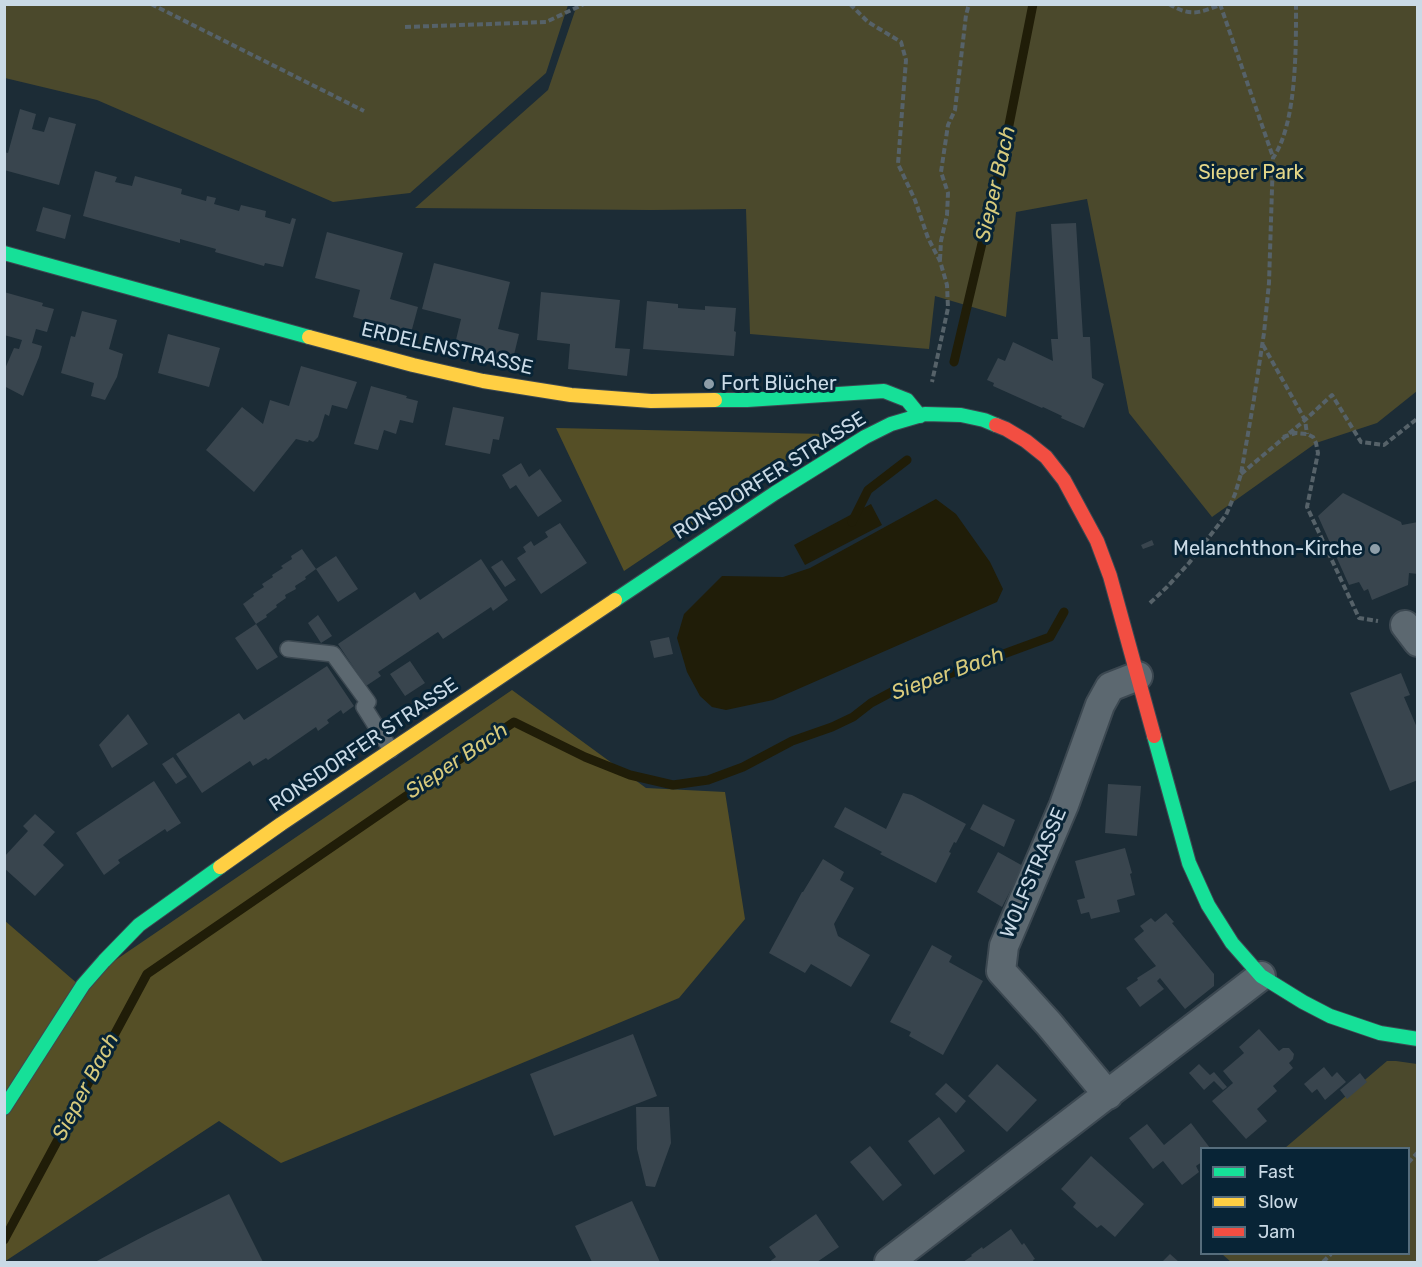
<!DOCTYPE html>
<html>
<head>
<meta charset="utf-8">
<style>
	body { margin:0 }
	#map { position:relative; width:1422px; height:1267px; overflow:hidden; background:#1c2c36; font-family:Rubik,sans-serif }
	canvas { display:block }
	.frame { position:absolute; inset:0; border:6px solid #cadae6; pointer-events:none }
	.legend { position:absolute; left:1200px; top:1147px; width:210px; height:108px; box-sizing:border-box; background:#082436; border:2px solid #566d7c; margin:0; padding:8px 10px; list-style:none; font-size:18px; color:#cadae6 }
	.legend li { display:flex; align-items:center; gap:12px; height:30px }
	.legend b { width:30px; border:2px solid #566d7c }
</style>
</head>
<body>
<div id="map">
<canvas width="1422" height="1267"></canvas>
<div class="frame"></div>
<ul class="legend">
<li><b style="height:8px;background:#16e098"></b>Fast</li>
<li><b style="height:8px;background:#ffcf43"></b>Slow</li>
<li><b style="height:8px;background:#f24e42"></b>Jam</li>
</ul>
</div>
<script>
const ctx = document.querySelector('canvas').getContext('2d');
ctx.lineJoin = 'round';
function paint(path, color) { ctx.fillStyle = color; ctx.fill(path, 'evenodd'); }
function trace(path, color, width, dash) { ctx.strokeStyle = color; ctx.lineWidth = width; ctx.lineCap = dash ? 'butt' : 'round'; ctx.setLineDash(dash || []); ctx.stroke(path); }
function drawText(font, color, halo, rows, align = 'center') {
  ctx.font = font + ' Rubik,sans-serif'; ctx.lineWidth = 6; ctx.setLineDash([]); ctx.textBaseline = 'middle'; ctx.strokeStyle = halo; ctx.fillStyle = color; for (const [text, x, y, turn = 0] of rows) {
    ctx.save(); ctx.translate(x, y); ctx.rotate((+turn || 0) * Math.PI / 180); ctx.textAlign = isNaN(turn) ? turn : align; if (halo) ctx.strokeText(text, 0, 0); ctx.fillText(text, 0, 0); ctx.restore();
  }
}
paint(new Path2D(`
	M5,4H568V5L546,73L410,193L333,202L97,100L5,78Z
	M577,5H1417V391L1377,423L1316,443L1212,517L1129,413L1087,199L1016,212L1006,317L935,296L929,349L750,334L746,209L651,210L415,208L548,90Z
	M1387,1061H1396L1417,1064V1262H1231L1222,1254H1408V1148H1285Z`), '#4b492c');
paint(new Path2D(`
	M556,428L825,434L740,493L624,571Z
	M512,690L646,788L725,792L745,919L679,998L281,1163L219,1121L4,1262V920L79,985Z`), '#554f26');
paint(new Path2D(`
	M936,499L956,514L990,562L1003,589L997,602L773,700L726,710L712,707L700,696L687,672L677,638L684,614L722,576L783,577L810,568Z
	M871,504L882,525L805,565L794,545Z`), '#201d08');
trace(new Path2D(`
	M954,362L1004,150L1033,4
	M852,522L868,490L907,460
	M4,1240L147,974L514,722L585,757L630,775L673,785L708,780L743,767L792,741L832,727L853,717L871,703L901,687L930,681L1050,637L1064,612`), '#201d08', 9);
paint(new Path2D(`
	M20,109L36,114L32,129L44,132L49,117L76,124L59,185L4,170V152L8,153Z
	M95,171L117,177L115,182L132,186L135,176L182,189L181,194L206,201L207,196L216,198L214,204L239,211L241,205L266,211L265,217L290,224L292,218L296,219L283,267L265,263L264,266L215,252L216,249L180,239V243L83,216Z
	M43,207L71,215L65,239L36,231Z
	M1076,223L1083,337H1090L1092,378L1104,384L1084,428L1061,418L1062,416L1043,407L1042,408L993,386L994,383L987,380L998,358L1005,361L1013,342L1053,361L1051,339H1058L1051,224Z
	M327,232L403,253L390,299L418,307L411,333L353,317L360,290L315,278Z
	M434,263L510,282L498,329L519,334L513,359L455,344L461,319L422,309Z
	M4,292L43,303L42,306L54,309L47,332L36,329L32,343L42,346L39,357L23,396L4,386V371L14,348L19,349L22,340L4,335Z
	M541,292L620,300L615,348L630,349L627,376L568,369L570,344L537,340Z
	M647,301L678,304V308L691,309L705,310V306L736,308L734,331L736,332L734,356L643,349Z
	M82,311L117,320L109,349L123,354L117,377L105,400L91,396L94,383L61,373L71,336L75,337Z
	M168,334L220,348L209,387L158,373Z
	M301,366L357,382L347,409L332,405L329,416L325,414L318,437L313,442L309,440L308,442L296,439L254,492L206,450L242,407L263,424L270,400L289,406Z
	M371,386L407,396L406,398L418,401L413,423L400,420L396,434L384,430L378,450L354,444Z
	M453,407L504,417L499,440L493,439L490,454L445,445Z
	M521,463L529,477L540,469L562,501L538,517L516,485L510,489L502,475Z
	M1343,493L1401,522L1402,525L1418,522V574L1409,573L1408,585L1372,600L1368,589L1364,591L1359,582L1349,585L1318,516Z
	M560,523L587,563L541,594L517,558L526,552L523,547L531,541L534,546L548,537L545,532Z
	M1152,540L1154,545L1143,549L1141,545Z
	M302,549L316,569L336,556L358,589L338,602L316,569L305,577L306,579L295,586L296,589L285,595L286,598L276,605L277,607L266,615L267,617L256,624L278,657L257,670L235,638L256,624L243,604L254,596L253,594L264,587L262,584L273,577L272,575L283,568L281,566L292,559L291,556Z
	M481,559L508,600L493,611L491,607L443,639L438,632L378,672L381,676L366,686L338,644L415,592L420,600Z
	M502,560L516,580L505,587L491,567Z
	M318,615L332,636L321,643L308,623Z
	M669,637L673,654L654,658L650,641Z
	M410,661L425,683L405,696L390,674Z
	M327,666L354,706L343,714L341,710L327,720L329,723L318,731L316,727L268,760L266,758L253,766L250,761L202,793L176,754L239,713L244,720Z
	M1401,673L1410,695L1404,697L1418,730V780L1390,791L1350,693Z
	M128,714L148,744L112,768L99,745Z
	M173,757L187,777L176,784L162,764Z
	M154,781L181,823L167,832L165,829L118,860L120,863L104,875L76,833Z
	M1108,784L1141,786L1137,836L1105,833Z
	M903,793L912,795L966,824L956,843L954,842L949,852L951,853L936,883L880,854L882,852L834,827L845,807L886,829Z
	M983,804L1015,820L1004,847L970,829Z
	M35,814L55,832L43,845L64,865L35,896L4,868V857L28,831L23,826Z
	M1125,848L1132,873L1130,874L1135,895L1117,900L1120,912L1091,919L1089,912L1081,914L1077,900L1085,898L1075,861Z
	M998,852L1023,866L1002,907L977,892Z
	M823,859L844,872L840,880L854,888L834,924L838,936L870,955L851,987L811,964L805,973L769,953L802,892H803Z
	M1166,913L1174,922L1172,923L1214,974V986L1185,1009L1160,978L1157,981L1164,989L1140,1007L1126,988L1138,980L1137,978L1156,966L1134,939L1144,931L1140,926L1151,918L1155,922Z
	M932,945L952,956L949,962L983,981L943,1055L909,1036L911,1032L890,1022Z
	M1259,1029L1279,1051L1283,1048H1289L1294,1054L1293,1059L1289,1063L1293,1068L1273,1086L1277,1091L1257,1109L1267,1121L1246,1139L1212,1101L1233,1083L1223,1071L1244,1053L1239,1047Z
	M633,1034L657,1096L554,1136L530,1074Z
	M997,1064L1037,1100L1007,1132L968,1096Z
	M1199,1064L1210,1075L1214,1072L1227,1087L1223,1090L1214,1081L1204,1090L1189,1073Z
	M1324,1067L1332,1077L1337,1072L1346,1082L1325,1100L1317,1089L1312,1093L1304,1084Z
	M1360,1073L1367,1082L1347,1099L1340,1090Z
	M946,1083L966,1101L956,1113L935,1094Z
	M636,1107H669L671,1143L655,1187L646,1186L637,1149Z
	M939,1117L965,1151L934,1175L908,1141Z
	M1191,1123L1210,1148H1202V1162L1196,1166L1199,1172L1182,1185L1163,1161L1153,1169L1129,1138L1147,1124L1164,1145Z
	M870,1146L902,1185L883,1201L850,1162Z
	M1091,1156L1144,1204L1115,1237L1101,1225L1097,1228L1073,1207L1076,1203L1061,1189Z
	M229,1194L263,1262H95L148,1234Z
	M632,1201L660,1262H592L575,1226Z
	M816,1214L839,1247L817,1262H769L776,1257L769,1247Z
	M1011,1229L1022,1245L1024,1243L1035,1259L1033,1260L1034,1262H963L972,1256L971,1255L982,1247L983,1249Z
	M1170,1254L1179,1262H1162Z`), '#39454e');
const lane = new Path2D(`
	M288,649L333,654L368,702L364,707L391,750`);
const street = new Path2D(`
	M1405,625L1418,642
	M1108,1095L1049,1024L1001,971L1004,946L1064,805L1100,705L1110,687L1138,676
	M889,1262L1261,976`);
const fast = new Path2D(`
	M4,253L309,337
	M715,400H747L884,391L907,400L920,416
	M615,600L775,493L865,437L891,424L925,414L961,415L984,420L996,425
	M1154,736L1189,863L1208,905L1232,943L1261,976L1303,1002L1330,1016L1380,1033L1418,1039
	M4,1108L83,985L104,961L139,925L220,867`);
const slow = new Path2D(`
	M309,337L413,365L483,381L571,395L651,401L715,400
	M220,867L281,824L615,600`);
const jam = new Path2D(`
	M996,425L1006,429L1026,441L1046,457L1064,480L1097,541L1110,576L1154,736`);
trace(lane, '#3c4851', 18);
trace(street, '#3c4851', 32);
trace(fast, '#3c4851', 16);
trace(slow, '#3c4851', 16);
trace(jam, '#3c4851', 16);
trace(new Path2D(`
	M151,4L364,111
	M850,4L868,22L901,42L906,60L898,164L915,200L928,238L940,261L947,285L948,308L932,382
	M1169,4C1191,17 1198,13 1220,5
	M1220,4L1273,157
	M405,27L546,22L584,4
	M940,260L941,241L947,215L948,193L941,172L948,125L955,110L966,15L969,4
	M1263,345L1305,420L1307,434
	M1283,437L1296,433L1307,434L1313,437L1316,443L1318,453L1307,507L1359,618L1378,621
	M1241,474L1305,420L1332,395L1361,442L1384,445L1418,418
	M1150,603L1167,587L1189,563L1226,515L1235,494L1241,474L1254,399L1264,333L1269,283L1273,158C1297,123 1296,47 1296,4
	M1408,1163L1418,1152
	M1323,1262L1331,1254`), '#566269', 4, [6, 3]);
trace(lane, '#5c6870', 15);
trace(street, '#5c6870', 28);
trace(fast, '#16e098', 14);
trace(slow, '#ffcf43', 14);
trace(jam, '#f24e42', 14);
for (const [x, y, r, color] of [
	[709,384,6,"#8d9da8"],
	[1375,549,6,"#8d9da8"]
]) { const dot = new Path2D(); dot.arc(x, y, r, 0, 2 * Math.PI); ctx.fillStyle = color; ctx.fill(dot); trace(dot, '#082436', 2); }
drawText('20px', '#e4d788', '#082436', [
	["Sieper Park",1251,173]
]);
drawText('20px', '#cadae6', '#082436', [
	["ERDELENSTRASSE",447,349,13],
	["RONSDORFER STRASSE",770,476,-32],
	["RONSDORFER STRASSE",364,745,-34],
	["WOLFSTRASSE",1034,873,-67]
]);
drawText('20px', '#cadae6', '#082436', [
	["Fort Blücher",721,384],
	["Melanchthon-Kirche",1363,549,"right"]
], 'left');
drawText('italic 21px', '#d7ca7c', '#082436', [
	["Sieper Bach",996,184,-77],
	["Sieper Bach",948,674,-20],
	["Sieper Bach",457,761,-34],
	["Sieper Bach",86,1087,-62]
]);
</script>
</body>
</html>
